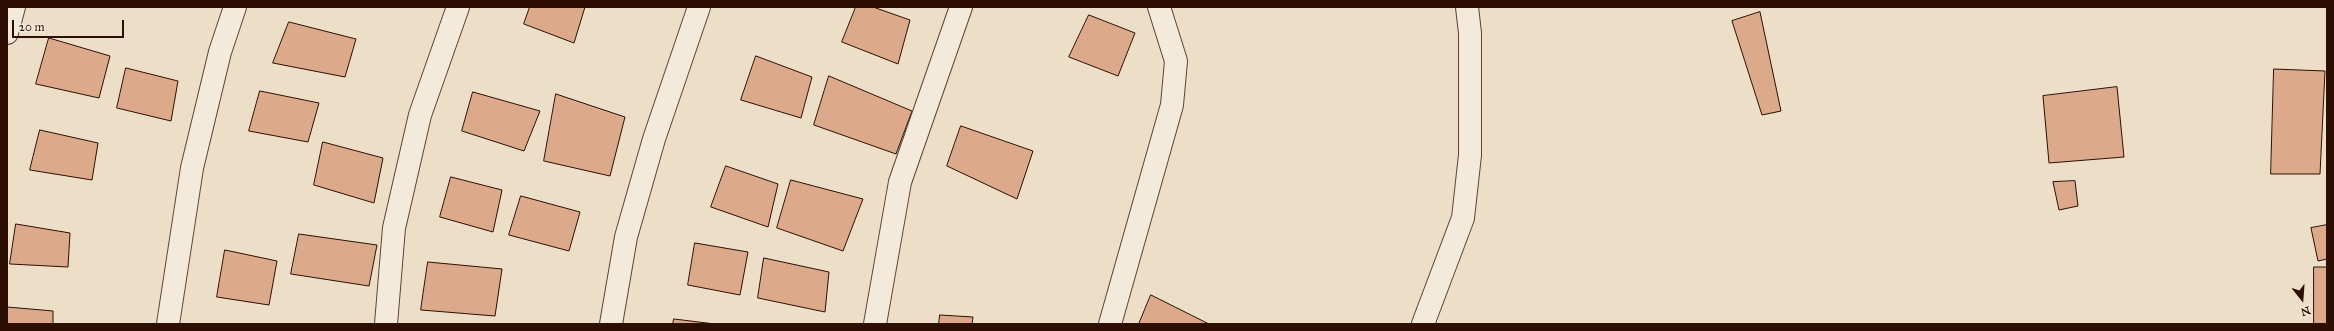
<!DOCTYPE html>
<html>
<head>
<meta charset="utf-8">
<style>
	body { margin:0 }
	#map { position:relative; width:2334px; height:331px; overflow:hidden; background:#eddfc7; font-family:"IM FELL Great Primer",serif }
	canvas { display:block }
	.frame { position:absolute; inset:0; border:8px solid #2d0e03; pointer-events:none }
	.north { position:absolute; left:2282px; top:279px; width:40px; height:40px; -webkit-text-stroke:3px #f3eadb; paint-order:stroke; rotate:163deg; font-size:11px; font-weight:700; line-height:16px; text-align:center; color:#2d0e03 }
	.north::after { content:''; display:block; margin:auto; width:14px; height:18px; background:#2d0e03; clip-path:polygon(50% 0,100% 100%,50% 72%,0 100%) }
	.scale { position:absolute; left:12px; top:20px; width:112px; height:18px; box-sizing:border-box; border:2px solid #2d0e03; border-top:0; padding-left:5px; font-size:12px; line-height:14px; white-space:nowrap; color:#2d0e03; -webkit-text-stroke:3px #f3eadb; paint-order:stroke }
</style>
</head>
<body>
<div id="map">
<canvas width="2334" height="331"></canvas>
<div class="frame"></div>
<div class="north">N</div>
<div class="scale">20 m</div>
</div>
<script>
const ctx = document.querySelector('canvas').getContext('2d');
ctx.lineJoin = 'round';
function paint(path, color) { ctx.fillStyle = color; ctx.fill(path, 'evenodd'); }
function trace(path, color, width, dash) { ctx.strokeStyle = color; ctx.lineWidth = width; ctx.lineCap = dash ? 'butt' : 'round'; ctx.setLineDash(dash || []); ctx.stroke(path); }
const building = new Path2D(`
	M530,7H585L574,43L524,24Z
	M856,7H873L910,20L898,64L842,42Z
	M1760,12L1781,111L1762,115L1732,21Z
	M1089,15L1135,33L1118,76L1069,57Z
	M289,22L356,39L345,77L273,63Z
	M49,38L110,56L99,98L36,84Z
	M756,56L812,77L801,118L741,100Z
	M126,68L178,81L171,121L117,108Z
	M2274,69L2325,71L2320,174H2271Z
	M829,76L912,111L896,154L814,125Z
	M2117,87L2124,157L2049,163L2043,96Z
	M260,91L319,103L308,142L249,131Z
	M473,92L540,111L524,151L462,131Z
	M556,94L625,117L610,176L544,161Z
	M961,126L1033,151L1017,199L947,166Z
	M40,130L98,143L92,180L30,170Z
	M323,142L383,158L374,203L314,185Z
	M726,166L778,184L768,227L711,207Z
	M451,177L502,190L493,232L440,217Z
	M791,180L863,199L843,251L777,228Z
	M2075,181L2078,206L2059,210L2053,182Z
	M521,196L580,212L569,251L509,235Z
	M16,224L70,233L68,267L10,264Z
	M2327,225V259L2318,261L2311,228Z
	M299,234L377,245L369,286L291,274Z
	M695,243L748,252L740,295L688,285Z
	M225,250L277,261L269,305L217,297Z
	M764,258L829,272L825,312L758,298Z
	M428,262L502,269L495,316L421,310Z
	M2314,267H2327V324H2314Z
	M1151,295L1209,324H1139Z
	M7,307L53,311V324H7Z
	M940,315L973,317L972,324H939Z
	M674,319L715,324H673Z`);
paint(building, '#dcaa8b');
trace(building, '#2d0e03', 1);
const minor = new Path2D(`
	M7,33L14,7
	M168,324L192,168L220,52L235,7
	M386,324L394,228L420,115L458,7
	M611,324L626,237L654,139L699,7
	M875,324L900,182L961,7
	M1110,324L1172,105L1176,61L1159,7`);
const tertiary = new Path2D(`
	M1423,324L1463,218L1470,155V33L1467,7`);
trace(minor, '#5d4234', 24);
trace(tertiary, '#5d4234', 24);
trace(minor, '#f3eadb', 22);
trace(tertiary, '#f3eadb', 22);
</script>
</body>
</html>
